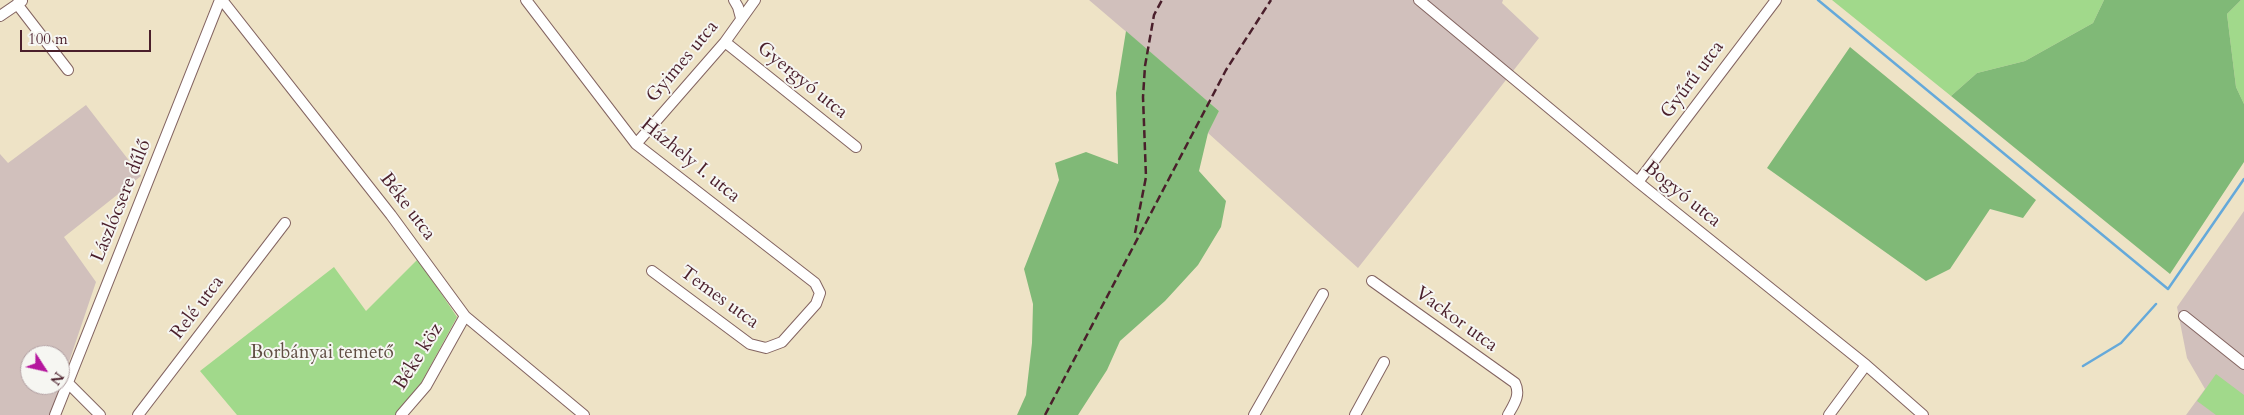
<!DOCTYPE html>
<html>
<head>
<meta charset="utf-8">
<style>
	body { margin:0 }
	#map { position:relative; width:2244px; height:415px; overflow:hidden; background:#eee3c6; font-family:Cardo,serif }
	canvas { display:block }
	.north { position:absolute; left:20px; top:345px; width:50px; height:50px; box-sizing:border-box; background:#f6f6f2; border:1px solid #b1a0a2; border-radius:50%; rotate:125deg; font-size:14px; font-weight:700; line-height:20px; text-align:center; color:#4a1f2b }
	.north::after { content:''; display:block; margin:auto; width:18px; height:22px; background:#b5179e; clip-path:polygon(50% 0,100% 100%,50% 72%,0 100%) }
	.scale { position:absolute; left:20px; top:30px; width:131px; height:22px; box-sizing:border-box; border:2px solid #4a1f2b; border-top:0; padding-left:6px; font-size:15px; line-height:18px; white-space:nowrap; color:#4a1f2b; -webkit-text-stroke:4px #f6f6f2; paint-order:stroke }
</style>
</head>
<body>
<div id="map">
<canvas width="2244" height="415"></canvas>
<div class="north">N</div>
<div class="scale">100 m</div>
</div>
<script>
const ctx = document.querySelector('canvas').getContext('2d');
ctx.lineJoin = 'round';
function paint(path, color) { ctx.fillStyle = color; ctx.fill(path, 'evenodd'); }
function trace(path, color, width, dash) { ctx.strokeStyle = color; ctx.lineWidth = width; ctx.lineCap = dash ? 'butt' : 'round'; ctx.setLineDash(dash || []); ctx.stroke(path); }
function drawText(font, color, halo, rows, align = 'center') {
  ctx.font = font + ' Cardo,serif'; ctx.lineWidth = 4; ctx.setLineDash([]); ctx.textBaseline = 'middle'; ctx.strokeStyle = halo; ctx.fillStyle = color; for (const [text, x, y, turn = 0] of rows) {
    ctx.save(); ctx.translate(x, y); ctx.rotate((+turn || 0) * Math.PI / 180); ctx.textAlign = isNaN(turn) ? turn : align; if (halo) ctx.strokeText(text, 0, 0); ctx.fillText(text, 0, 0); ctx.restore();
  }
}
paint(new Path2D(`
	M1089,0H1503L1502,3L1539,38L1358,268L1208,133L1219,111Z
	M86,105L141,176L64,237L96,282L51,415H0V154L8,163ZM30,355H60V385H30Z
	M2244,211V415H2186L2205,389L2187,358L2177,307Z`), '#d1c0bc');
paint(new Path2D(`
	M1832,0H2104L2093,23L2025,61L1977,73L1951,96Z
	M2241,0H2244V104L2236,87L2227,14Z
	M418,259L457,317L420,385L397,415H237L200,371L334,267L366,311Z
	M2216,374L2244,395V415H2216L2197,401Z`), '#a1d98b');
paint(new Path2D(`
	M2104,0H2241L2227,14L2236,87L2244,104V162L2170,274L1951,96L1977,73L2025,61L2093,23Z
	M1126,31L1219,111L1208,133L1199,171L1226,201L1221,227L1198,265L1165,301L1120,341L1107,370L1078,415H1017L1026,395L1032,343L1033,304L1024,269L1059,180L1055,163L1086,152L1118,164L1116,93Z
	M1850,47L2036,200L2023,218L1990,209L1950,269L1926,281L1767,168Z`), '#80b977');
trace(new Path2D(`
	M1818,0L2168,289L2244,179
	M2083,366L2121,343L2156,304`), '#65a9da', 2.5);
const minor = new Path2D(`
	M222,0L391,215L465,316L584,415
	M526,0L636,144L815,283L820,293L816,304L782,342L766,348L750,344L652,271
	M734,0L738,7L741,18
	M1419,0L1638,182L1866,365L1923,415
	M17,4L68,70
	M0,16L22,1
	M725,42L856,147
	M636,144L725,42L755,0
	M1638,182L1776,0
	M1372,281L1515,383C1521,395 1514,404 1508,415
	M2184,316L2244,364
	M68,383L100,415
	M55,415L220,0
	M138,415L285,223
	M401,415L426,386L465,316
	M1254,415L1323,294
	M1355,415L1384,362
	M1829,415L1866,365`);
trace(minor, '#836461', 12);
trace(minor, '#fff', 10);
trace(new Path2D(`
	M1135,233L1146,177L1143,97L1145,66L1154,15L1162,0
	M1045,415L1226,70L1271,0`), '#4a1f2b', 2.5, [8, 4]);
drawText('19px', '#4a1f2b', '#f6f6f2', [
	["Gyimes utca",683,62,-50],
	["Gyűrű utca",1693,80,-53],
	["Gyergyó utca",802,81,39],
	["Házhely I. utca",690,161,39],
	["Bogyó utca",1682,195,39],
	["Lászlócsere dűlő",122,201,-68],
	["Béke utca",407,207,53],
	["Temes utca",719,298,36],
	["Relé utca",198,308,-53],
	["Vackor utca",1456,320,36],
	["Béke köz",419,357,-58]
]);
drawText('19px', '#604e43', '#f6f6f2', [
	["Borbányai temető",322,354]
]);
</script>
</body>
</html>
